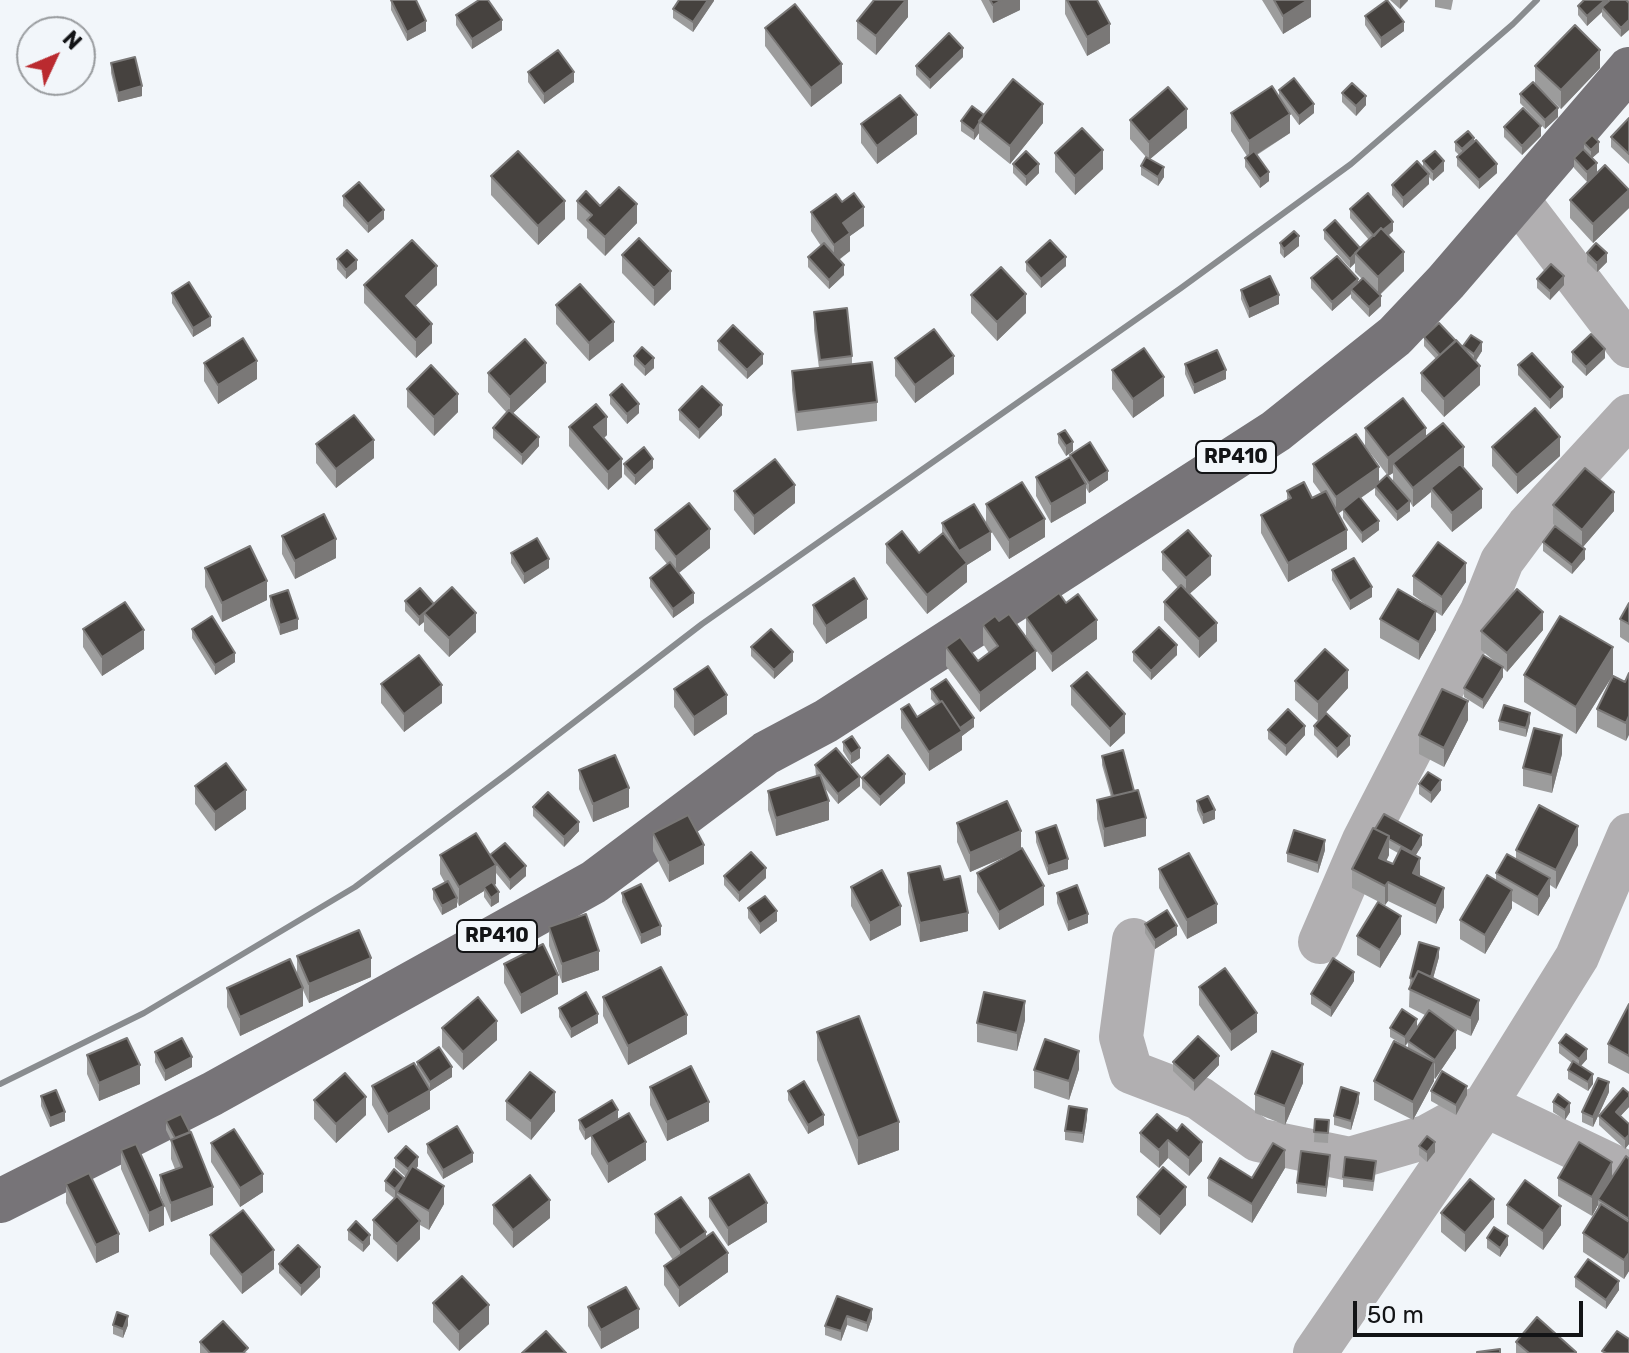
<!DOCTYPE html>
<html>
<head>
<meta charset="utf-8">
<style>
	body { margin:0 }
	#map { position:relative; width:1629px; height:1353px; overflow:hidden; background:#f2f6fa; font-family:Rubik,sans-serif }
	canvas { display:block }
	.north { position:absolute; left:16px; top:16px; width:80px; height:80px; box-sizing:border-box; background:#f2f6fa; border:2px solid #999c9f; border-radius:50%; rotate:46deg; font-size:22px; font-weight:700; line-height:32px; text-align:center; color:#131416 }
	.north::after { content:''; display:block; margin:auto; width:28px; height:36px; background:#ba2a2f; clip-path:polygon(50% 0,100% 100%,50% 72%,0 100%) }
	.scale { position:absolute; left:1353px; top:1301px; width:230px; height:36px; box-sizing:border-box; border:4px solid #131416; border-top:0; padding-left:10px; font-size:24px; line-height:28px; white-space:nowrap; color:#131416; -webkit-text-stroke:6px #f2f6fa; paint-order:stroke }
</style>
</head>
<body>
<div id="map">
<canvas width="1629" height="1353"></canvas>
<div class="north">N</div>
<div class="scale">50 m</div>
</div>
<script>
const ctx = document.querySelector('canvas').getContext('2d');
ctx.lineJoin = 'round';
function trace(path, color, width, dash) { ctx.strokeStyle = color; ctx.lineWidth = width; ctx.lineCap = dash ? 'butt' : 'round'; ctx.setLineDash(dash || []); ctx.stroke(path); }
function paint(path, color) { ctx.fillStyle = color; ctx.fill(path, 'evenodd'); }
function drawText(font, color, halo, rows, align = 'center') {
  ctx.font = font + ' Rubik,sans-serif'; ctx.lineWidth = 8; ctx.setLineDash([]); ctx.textBaseline = 'middle'; ctx.strokeStyle = halo; ctx.fillStyle = color; for (const [text, x, y, turn = 0] of rows) {
    ctx.save(); ctx.translate(x, y); ctx.rotate((+turn || 0) * Math.PI / 180); ctx.textAlign = isNaN(turn) ? turn : align; if (halo) ctx.strokeText(text, 0, 0); ctx.fillText(text, 0, 0); ctx.restore();
  }
}
trace(new Path2D(`
	M1517,199L1629,346
	M1134,940L1121,1037L1131,1072L1199,1098L1258,1140L1350,1159L1426,1137L1479,1108
	M1320,942L1364,840L1482,611L1502,561L1528,526L1629,416
	M1485,1105L1629,1174
	M1315,1353L1485,1105L1577,957L1629,835`), '#b1afb1', 44);
trace(new Path2D(`
	M0,1201L212,1094L594,882L766,753L826,721L1276,431L1395,336L1446,282L1629,69`), '#777478', 44);
trace(new Path2D(`
	M0,1084L144,1013L355,887L508,773L702,624L1181,288L1351,164L1513,24L1537,0`), '#898c8f', 6);
paint(new Path2D(`
	M391,0L426,31L407,41L391,10Z
	M714,0L693,32L673,18V9Z
	M908,0V17L876,55L857,39V21Z
	M981,0H1020V10L993,23Z
	M1065,0H1097L1110,43L1087,56L1065,14Z
	M1262,0H1311V17L1283,34Z
	M1390,0H1408V1L1400,9Z
	M1435,0H1453L1451,10L1435,7Z
	M1608,0V1L1629,0L1621,37L1602,16V12L1587,26L1578,15V6Z
	M456,15L502,30L472,49L456,25Z
	M1365,16L1404,31L1381,48L1365,25Z
	M765,28L842,83L811,107L765,46Z
	M963,57L930,89L916,75V66Z
	M111,63L142,96L118,102L111,73Z
	M1535,66L1600,68L1561,109L1535,84Z
	M528,72L574,82L544,104L528,82Z
	M1279,90L1314,113L1299,125L1285,106L1290,133L1257,155L1269,181L1260,188L1245,167V158L1247,156L1231,131V113L1279,98Z
	M1342,93L1366,105L1356,116L1342,102Z
	M1520,94L1558,117L1545,129L1520,103Z
	M984,115L1043,123L1010,164L979,139V133L974,140L961,131V121Z
	M1629,118V164L1611,147V137Z
	M1130,120L1187,128L1150,159L1164,177L1158,186L1141,175V166L1146,157L1130,139Z
	M861,124L917,134L877,164L861,143Z
	M1504,127L1541,136L1522,155L1504,137Z
	M1455,142H1474L1497,173L1479,189L1457,166V157L1459,155L1455,151Z
	M1584,143L1599,152L1592,158L1587,182L1574,168V158L1584,149Z
	M1055,153L1103,169L1075,195L1055,172Z
	M1423,161L1444,171L1433,181L1429,177V184L1403,208L1392,195V185L1423,168Z
	M1013,164L1039,173L1026,186L1013,173Z
	M491,176L565,219L538,245L491,195Z
	M343,196L384,219L368,233L343,206Z
	M1570,200L1629,208L1593,243L1570,218Z
	M577,201L600,206L637,223L605,256L587,238V229L577,219Z
	M1350,209L1393,231L1388,236L1404,271L1380,295L1381,306L1369,317L1351,298V294L1332,311L1311,288V278L1358,283L1362,279L1355,272V263L1350,268L1324,239V230L1360,248L1369,240L1350,218Z
	M811,212L864,226L850,236V251L839,260L844,275L829,289L808,267V257L821,246L811,231Z
	M1280,243L1299,246L1284,258L1280,253Z
	M1587,253L1607,262L1597,272L1587,262Z
	M622,255L671,289L654,306L622,273Z
	M337,259L357,269L346,279L337,269Z
	M1026,262L1066,266L1041,288L1026,271Z
	M1537,279L1564,285L1550,300L1537,288Z
	M364,285H437L415,306L432,343L416,358L364,303Z
	M1241,290L1279,304L1249,318L1241,299Z
	M172,293L211,326L193,337L172,303Z
	M971,295L1026,313L997,341L971,313Z
	M556,305L614,341L589,361L556,324Z
	M814,312L852,356V364L877,402V421L797,431L792,390V371L819,368L814,330Z
	M1424,337L1482,351L1476,361L1480,385L1444,417L1421,391V373L1436,359L1424,346Z
	M718,341L763,364L747,379L718,350Z
	M1572,352L1605,358L1586,376L1572,362Z
	M634,356L654,368L645,376L634,365Z
	M895,358L954,374L915,403L895,376Z
	M204,363L257,379L218,404L204,381Z
	M1185,364L1226,379L1194,394L1185,374Z
	M1518,365L1563,397L1550,409L1518,375Z
	M1112,370L1164,396L1133,418L1112,389Z
	M488,373L546,382L513,413L539,446L522,465L493,438V428L507,413L488,392Z
	M407,389L458,412L434,436L407,407Z
	M610,395L639,413L627,424L610,404Z
	M679,410L722,415L699,439L679,420Z
	M569,427L607,435L604,438L622,477L608,490L569,446Z
	M1365,428L1426,436L1464,466L1463,467L1482,508L1452,532L1431,507V492L1413,507L1410,502V511L1397,521L1375,495V488L1361,498L1379,530L1362,543L1343,518V510L1338,514L1347,549L1288,582L1261,533V515L1287,500V491L1312,498L1321,493L1313,482V464L1379,483L1393,482V473L1388,476L1365,446Z
	M1058,434L1073,451L1066,456L1058,443Z
	M316,444L374,458L336,488L316,463Z
	M1492,447L1560,456L1517,494L1492,466Z
	M1070,455L1108,480L1089,493L1086,488V503L1051,523L1036,496V477L1070,457Z
	M624,464L653,468L635,485L624,474Z
	M734,491L795,503L754,535L734,510Z
	M986,504L1045,537L1009,559L986,523Z
	M1553,505L1614,511L1583,547L1585,559L1572,574L1543,551V542L1562,531L1553,524Z
	M942,523L991,550L967,565V582L927,614L886,563V544L919,553L942,534Z
	M655,530L710,548L679,573L694,603L673,618L650,587V578L667,564L655,549Z
	M282,536L336,558L295,579L282,554Z
	M1162,552L1211,575L1189,594L1217,641L1199,658L1164,620V602L1178,588L1162,570Z
	M511,553L549,568L524,584L511,563Z
	M205,568L267,600L222,622L205,587Z
	M1332,570L1372,597L1350,610L1332,580Z
	M1413,576L1466,582L1442,616L1436,612V630L1419,660L1380,638V619L1432,609L1413,595Z
	M270,596L298,629L280,635L270,606Z
	M405,601L476,632L449,657L424,631V622L419,626L405,611Z
	M1066,603L1097,639L1052,672L1026,636V617Z
	M1629,603V643L1620,637V619Z
	M813,605L867,618L826,644L813,624Z
	M999,621L1036,669L980,712L946,666V647L978,661L989,653L983,644V625Z
	M83,629L144,649L102,676L83,647Z
	M192,629L235,662L215,675L192,638Z
	M1543,630L1507,672L1503,668V677L1483,709L1464,697V688L1499,665L1481,650V631Z
	M751,647L793,661L774,679L751,656Z
	M1133,652L1177,655L1151,680L1133,661Z
	M1629,673L1626,741L1597,727V709L1625,682Z
	M1524,675H1613L1576,734L1524,702Z
	M1295,681L1348,688L1318,721L1295,700Z
	M381,684L442,703L404,732L381,703Z
	M1071,686L1125,733L1110,747L1071,705Z
	M674,689L727,714L694,736L674,707Z
	M931,689L974,727L962,736V750L929,771L901,728V709L917,717L936,705L931,699Z
	M1468,720L1444,767L1419,754V735Z
	M1499,721L1530,722L1526,737L1499,730Z
	M1314,726L1350,745L1337,758L1314,735Z
	M1268,730L1305,735L1286,756L1268,739Z
	M843,742L860,758L851,764L843,751Z
	M1562,754L1552,793L1523,786V768Z
	M1102,756L1134,791L1146,836L1104,847L1097,819V800L1111,797L1102,765Z
	M815,765L860,786L838,804L824,787L829,820L776,836L768,810V791L816,776Z
	M579,770L629,807L593,822L579,789Z
	M862,778L905,783L880,806L862,788Z
	M1419,784L1441,790L1431,803L1419,794Z
	M195,786L246,809L215,831L195,804Z
	M1197,801L1215,819L1203,824L1197,810Z
	M533,807L579,831L564,847L533,816Z
	M957,823L1021,848L1044,905L999,930L977,892V873L1011,854L970,872L957,842Z
	M1373,828L1422,845L1416,855L1420,876L1444,907L1436,924L1388,901L1385,905L1352,888V869ZM1389,848L1398,853L1393,864L1386,861L1389,855Z
	M1036,832L1068,869L1048,875L1036,842Z
	M653,833L704,864L669,882L653,851Z
	M1578,845L1556,889L1550,885V896L1538,916L1512,901V908L1485,954L1460,939V920L1496,880V873L1516,859V850Z
	M1325,850L1318,873L1287,862V853Z
	M440,855H490L526,876L510,890L496,873V884L494,885L499,902L491,907L484,897V891L459,906L457,902V907L442,915L433,899V889L445,883L440,874Z
	M1159,869L1217,923L1187,939L1159,888Z
	M908,873L944,880L968,931L920,942L908,892Z
	M724,876L766,878L739,902L724,885Z
	M851,887L901,925L870,941L851,906Z
	M622,893L661,935L641,944L622,902Z
	M1057,893L1088,923L1068,931L1057,903Z
	M748,908L777,921L760,934L748,918Z
	M1145,924L1177,935L1155,949L1145,933Z
	M549,927L599,970L562,983L549,946Z
	M1401,934L1380,968L1357,955V936Z
	M297,956L371,977L309,1003L303,990V1006L240,1036L227,1007V988L297,974Z
	M1439,957L1433,978L1479,1019L1471,1036L1454,1028L1456,1048L1435,1079L1434,1078V1081L1413,1120L1374,1100V1081L1408,1048V1043L1405,1046L1390,1037V1028H1417L1425,1015L1409,1007L1410,978Z
	M504,964L558,994L521,1014L504,983Z
	M1354,981L1331,1017L1311,1004V994Z
	M1199,987L1257,1032L1231,1051L1199,1005Z
	M603,997L687,1034L628,1065L603,1016Z
	M1629,1004V1074L1608,1063V1044Z
	M559,1008L598,1023L571,1038L559,1017Z
	M1025,1020L1017,1051L977,1042V1023Z
	M442,1028L497,1040L463,1070L442,1047Z
	M817,1032L899,1150L858,1165L817,1060Z
	M1559,1043L1587,1059L1581,1066L1593,1084L1588,1091L1568,1079V1070L1572,1063L1559,1053Z
	M155,1052L192,1067L165,1081L155,1062Z
	M87,1055L140,1084L99,1101L87,1074Z
	M417,1062L452,1077L430,1091V1109L388,1133L372,1105V1086L417,1068Z
	M1173,1062L1219,1065L1194,1091L1173,1071Z
	M1079,1069L1069,1100L1034,1088V1070Z
	M1303,1083L1285,1125L1255,1113V1094Z
	M650,1087L709,1121L667,1141L650,1105Z
	M788,1091L824,1125L808,1134L788,1100Z
	M1431,1091L1467,1095L1456,1115L1431,1101Z
	M1609,1092L1593,1127L1582,1122V1112Z
	M1629,1093V1107L1620,1116L1629,1124V1144L1625,1149L1599,1125V1116Z
	M41,1096L65,1121L50,1127L41,1106Z
	M314,1100L366,1115L336,1143L314,1119Z
	M506,1101L555,1111L531,1140L506,1120Z
	M1359,1102L1351,1130L1334,1125V1116Z
	M1553,1102L1570,1112L1565,1120L1553,1112Z
	M1157,1114L1202,1161L1189,1176L1168,1158L1159,1168L1140,1152V1133Z
	M1087,1118L1083,1143L1065,1140V1131Z
	M618,1119L646,1160L608,1183L591,1154V1136L585,1140L579,1129V1120Z
	M1315,1119L1329,1120L1328,1143L1314,1142Z
	M166,1121L213,1205L171,1222L160,1194V1175L175,1169L171,1159V1140L166,1130Z
	M211,1143L263,1192L240,1207L211,1162Z
	M427,1144L473,1162L443,1179L427,1153Z
	M1419,1146L1435,1152L1427,1162L1419,1155Z
	M121,1150L164,1225L149,1232L121,1169Z
	M395,1158L418,1166L416,1169L444,1204L429,1230L420,1225V1239L397,1262L373,1239V1220L395,1199L385,1191V1181L404,1180L406,1177L395,1167Z
	M1629,1159V1271L1624,1279L1583,1252V1233L1598,1210V1205L1592,1216L1558,1196V1178H1612Z
	M1330,1165L1326,1197L1297,1193V1183Z
	M1285,1168L1252,1223L1208,1196V1178H1252Z
	M1376,1170L1373,1191L1343,1187V1177Z
	M66,1184L119,1252L96,1263L66,1203Z
	M1137,1197L1186,1205L1160,1235L1137,1215Z
	M709,1198L767,1222L728,1246L709,1217Z
	M493,1205L550,1218L513,1248L493,1224Z
	M1507,1205L1561,1225L1543,1250L1507,1224Z
	M1441,1213L1494,1217L1465,1252L1441,1232Z
	M655,1214L706,1237L728,1272L679,1307L664,1285V1266L673,1260L655,1233Z
	M348,1230L370,1244L363,1252L348,1240Z
	M210,1235L274,1269L242,1294L210,1254Z
	M1487,1238L1508,1245L1500,1257L1487,1248Z
	M279,1264L320,1277L301,1296L279,1273Z
	M1575,1277L1619,1290L1606,1309L1575,1287Z
	M837,1296L872,1318L867,1332L847,1325L841,1341L825,1335V1326Z
	M433,1303L489,1324L459,1351L433,1322Z
	M588,1307L639,1328L601,1349L588,1326Z
	M113,1325H128L123,1338L113,1334Z
	M200,1342L248,1353H200Z
	M1516,1342L1576,1353H1516Z`), '#9c9c9c');
paint(new Path2D(`
	M708,0H714V1L693,32V22Z
	M906,0H908V17L876,55V36Z
	M1002,0H1020V10L993,23V5Z
	M1308,0H1311V17L1283,34V16Z
	M1400,0H1408L1400,9Z
	M1605,0H1608V6L1602,7V12L1587,26V16Z
	M502,20V30L472,49V39Z
	M1629,20V30L1621,37V28Z
	M426,21V31L407,41V32Z
	M1404,22V31L1381,48V38Z
	M1110,24V43L1087,56V37Z
	M963,48V57L930,89V80Z
	M1600,50V68L1561,109V90Z
	M842,64V83L811,107V88Z
	M574,72V82L544,104V94Z
	M142,86V96L118,102V93Z
	M1366,96V105L1356,116V106Z
	M1043,104V123L1010,164V146Z
	M1314,104V113L1299,125V116Z
	M1558,108V117L1545,129V120Z
	M1187,109V128L1149,160V142Z
	M1290,114V133L1249,159V141Z
	M917,115V134L877,164V146Z
	M979,123V133L974,140V131Z
	M1541,126V136L1522,155V146Z
	M1474,138V148L1462,158V149Z
	M1599,142V152L1591,159V150Z
	M1103,150V169L1075,195V176Z
	M1444,161V171L1433,181V172Z
	M1597,163V173L1587,182V172Z
	M1039,164V173L1026,186V177Z
	M1497,164V173L1479,189V180Z
	M1164,167V177L1158,186V177Z
	M1269,172V181L1260,188V179Z
	M1429,174V184L1403,208V198Z
	M1629,190V208L1593,243V224Z
	M565,201V219L538,245V226Z
	M637,204V223L605,256V237Z
	M864,207V226L850,236V251L834,263V245L843,223Z
	M384,210V219L368,233V224Z
	M1393,222V231L1375,247V237Z
	M1299,236V246L1284,258V249Z
	M1404,252V271L1378,296V277Z
	M1607,253V262L1597,272V263Z
	M1355,254V263L1350,268V259Z
	M1066,257V266L1041,288V279Z
	M357,260V269L346,279V270Z
	M844,265V275L829,289V280Z
	M437,266V285L406,315V296Z
	M671,271V289L654,306V288Z
	M1564,276V285L1550,300V291Z
	M1358,279V289H1351V294L1332,311V302Z
	M1026,294V313L997,341V322Z
	M1279,295V304L1249,318V309Z
	M1381,296V306L1369,317V307Z
	M211,317V326L193,337V328Z
	M614,322V341L589,361V343Z
	M432,324V343L416,358V340Z
	M1482,342V351L1474,363V354Z
	M1605,349V358L1586,376V367Z
	M763,354V364L747,379V370Z
	M954,356V374L915,403V385Z
	M654,358V368L645,376V367Z
	M257,361V379L218,404V385Z
	M546,363V382L510,416V397Z
	M1480,366V385L1444,417V399Z
	M1226,370V379L1194,394V385Z
	M1164,377V396L1133,418V399Z
	M1563,387V397L1550,409V400Z
	M458,394V412L434,436V417Z
	M639,404V413L627,424V414Z
	M722,405V415L699,439V430Z
	M607,417V435L594,446V427Z
	M1426,428V447L1393,463V473L1388,476V458Z
	M539,437V446L522,465V455Z
	M1560,437V456L1517,494V475Z
	M374,440V458L336,488V469Z
	M1073,442V451L1066,456V446Z
	M1464,447V466L1433,491L1431,488V492L1413,507V488Z
	M622,459V477L608,490V472Z
	M653,459V468L635,485V476Z
	M1379,467V485L1336,515V497Z
	M1108,471V480L1089,493V483Z
	M1086,484V503L1051,523V504Z
	M795,485V503L754,535V516Z
	M1482,489V508L1452,532V513Z
	M1614,492V511L1582,548V530Z
	M1410,501V511L1397,521V512Z
	M1045,519V537L1009,559V540Z
	M1379,521V530L1362,543V533Z
	M710,529V548L676,575V557Z
	M1347,530V549L1288,582V563Z
	M991,532V550L967,565V582L927,614V595L959,569V551Z
	M336,539V558L295,579V561Z
	M1585,549V559L1572,574V565Z
	M1211,556V575L1186,597V578Z
	M549,559V568L524,584V574Z
	M1466,563V582L1442,616V597Z
	M267,581V600L222,622V603Z
	M1372,587V597L1350,610V601Z
	M694,593V603L673,618V609Z
	M867,599V618L826,644V626Z
	M1436,611V630L1419,660V642Z
	M1543,612V630L1507,672V653Z
	M424,613V622L419,626V617Z
	M476,613V632L449,657V638Z
	M298,619V629L280,635V625Z
	M1097,620V639L1052,672V654Z
	M1217,623V641L1199,658V639Z
	M144,630V649L102,676V657Z
	M1177,645V655L1151,680V671Z
	M1613,647V675L1576,734V707Z
	M1036,651V669L980,712V693Z
	M793,652V661L774,679V670Z
	M235,653V662L215,675V665Z
	M1503,667V677L1483,709V700Z
	M1348,670V688L1318,721V702Z
	M442,685V703L404,732V714Z
	M727,695V714L694,736V717Z
	M1468,701V720L1444,767V748Z
	M1530,713V722L1526,737V728Z
	M1125,714V733L1110,747V729Z
	M1629,716V735L1626,741V723Z
	M974,718V727L962,736V750L929,771V752Z
	M1305,726V735L1286,756V746Z
	M1562,735V754L1552,793V775Z
	M1350,736V745L1337,758V749Z
	M860,748V758L851,764V754Z
	M905,774V783L880,806V797Z
	M860,777V786L838,804V794Z
	M1441,780V790L1431,803V793Z
	M629,788V807L593,822V804Z
	M246,790V809L215,831V812Z
	M829,801V820L776,836V818Z
	M1215,810V819L1203,824V815Z
	M1146,818V836L1104,847V829Z
	M579,822V831L564,847V837Z
	M1578,826V845L1556,889V870Z
	M1021,831V850L970,872V853Z
	M1422,835V845L1412,861V852Z
	M1389,836V855L1379,876V858Z
	M1325,840V850L1318,873V863Z
	M704,845V864L669,882V863Z
	M1420,858V876L1413,873Z
	M1068,859V869L1048,875V866Z
	M496,865V884L485,890L484,887V891L459,906V887Z
	M526,866V876L510,890V880Z
	M766,868V878L739,902V893Z
	M1550,878V896L1538,916V897Z
	M1388,882V901L1385,905V886Z
	M1044,886V905L999,930V912Z
	M1444,888V907L1436,924V906Z
	M1512,890V908L1485,954V935Z
	M499,892V902L491,907V898Z
	M457,898V907L442,915V906Z
	M1217,904V923L1187,939V920Z
	M901,906V925L870,941V923Z
	M777,911V921L760,934V924Z
	M968,913V931L920,942V923Z
	M1088,914V923L1068,931V922Z
	M1401,916V934L1380,968V950Z
	M661,926V935L641,944V935Z
	M1177,926V935L1155,949V940Z
	M1439,948V957L1429,993V983Z
	M599,951V970L562,983V964Z
	M371,958V977L309,1003V984Z
	M1354,972V981L1331,1017V1008Z
	M558,975V994L521,1014V995Z
	M303,988V1006L240,1036V1017Z
	M1479,1000V1019L1471,1036V1018Z
	M1025,1001V1020L1017,1051V1033Z
	M1257,1013V1032L1231,1051V1032Z
	M598,1014V1023L571,1038V1029Z
	M687,1015V1034L628,1065V1046Z
	M1417,1019V1028L1405,1046V1037Z
	M497,1021V1040L463,1070V1052Z
	M1456,1030V1048L1435,1079V1060Z
	M1587,1049V1059L1579,1068V1059Z
	M1079,1051V1069L1069,1100V1081Z
	M1219,1056V1065L1194,1091V1081Z
	M192,1057V1067L165,1081V1071Z
	M1434,1062V1081L1413,1120V1102Z
	M1303,1064V1083L1285,1125V1106Z
	M140,1065V1084L99,1101V1083Z
	M452,1067V1077L430,1091V1109L388,1133V1114L430,1090V1082Z
	M1593,1074V1084L1588,1091V1082Z
	M1609,1082V1092L1593,1127V1117Z
	M1467,1086V1095L1456,1115V1105Z
	M555,1092V1111L531,1140V1121Z
	M1359,1093V1102L1351,1130V1121Z
	M366,1097V1115L336,1143V1124Z
	M1629,1097V1107L1616,1121V1112Z
	M709,1102V1121L667,1141V1122Z
	M1570,1103V1112L1565,1120V1110Z
	M1087,1109V1118L1083,1143V1133Z
	M618,1110V1119L585,1140V1130Z
	M65,1112V1121L50,1127V1118Z
	M824,1115V1125L808,1134V1125Z
	M899,1122V1150L858,1165V1138Z
	M1629,1135V1144L1625,1149V1139Z
	M1168,1140V1158L1159,1168V1150Z
	M646,1142V1160L608,1183V1164Z
	M1202,1142V1161L1189,1176V1158Z
	M1435,1142V1152L1427,1162V1152Z
	M1285,1150V1168L1252,1223V1204Z
	M473,1153V1162L443,1179V1170Z
	M1330,1155V1165L1326,1197V1187Z
	M418,1157V1166L408,1178V1169Z
	M1612,1162V1181L1598,1199V1205L1592,1216V1197Z
	M263,1174V1192L240,1207V1188Z
	M404,1178V1187L397,1192V1196L395,1199V1189Z
	M444,1186V1204L429,1230V1211Z
	M213,1187V1205L171,1222V1203Z
	M1186,1187V1205L1160,1235V1217Z
	M1494,1199V1217L1465,1252V1233Z
	M550,1200V1218L513,1248V1230Z
	M767,1203V1222L728,1246V1228Z
	M164,1206V1225L149,1232V1213Z
	M1561,1206V1225L1543,1250V1231Z
	M420,1221V1239L397,1262V1244Z
	M706,1232V1251L680,1269V1250Z
	M119,1234V1252L96,1263V1245Z
	M370,1235V1244L363,1252V1243Z
	M1508,1236V1245L1500,1257V1248Z
	M274,1250V1269L242,1294V1275Z
	M728,1253V1272L679,1307V1288Z
	M1629,1253V1271L1624,1279V1260Z
	M320,1267V1277L301,1296V1286Z
	M1619,1281V1290L1606,1309V1300Z
	M489,1305V1324L459,1351V1332Z
	M639,1309V1328L601,1349V1330Z
	M872,1309V1318L867,1332V1323Z
	M128,1316V1325L123,1338V1329Z
	M847,1316V1325L841,1341V1331Z`), '#7a7877');
const building = new Path2D(`
	M391,0H416L426,21L407,32Z
	M479,0H488L502,20L472,39L456,15Z
	M679,0H708L693,22L673,9Z
	M874,0H906L876,36L857,21Z
	M990,0H1002L993,5Z
	M1067,0H1097L1110,24L1087,37Z
	M1274,0H1308L1283,16Z
	M1387,0L1404,22L1381,38L1365,16Z
	M1584,0H1605L1587,16L1578,6Z
	M1610,0H1626L1629,3V20L1621,28L1602,7Z
	M795,4L842,64L811,88L765,28Z
	M1575,25L1600,50L1561,90L1535,66Z
	M949,33L963,48L930,80L916,66Z
	M558,50L574,72L544,94L528,72Z
	M135,57L142,86L118,93L111,63Z
	M1294,78L1314,104L1299,116L1279,90Z
	M1013,79L1043,104L1010,146L979,121Z
	M1533,82L1558,108L1545,120L1520,94Z
	M1352,83L1366,96L1356,106L1342,93Z
	M1272,86L1290,114L1249,141L1231,113Z
	M1168,87L1187,109L1149,142L1130,120Z
	M900,95L917,115L877,146L861,124Z
	M972,106L984,115L974,131L961,121Z
	M1523,108L1541,126L1522,146L1504,127Z
	M1629,118V154L1611,137Z
	M1082,128L1103,150L1075,176L1055,153Z
	M1468,131L1474,138L1462,149L1455,142Z
	M1592,135L1599,142L1591,150L1584,143Z
	M1476,140L1497,164L1479,180L1457,157Z
	M1583,149L1597,163L1587,172L1574,158Z
	M518,151L565,201L538,226L491,176Z
	M1026,151L1039,164L1026,177L1013,164Z
	M1254,151L1269,172L1260,179L1245,158Z
	M1435,151L1444,161L1433,172L1423,161Z
	M1146,157L1164,167L1158,177L1141,166Z
	M1417,161L1429,174L1403,198L1392,185Z
	M1605,165L1629,190L1593,224L1570,200Z
	M359,182L384,210L368,224L343,196Z
	M619,187L637,204L605,237L587,220L592,215L577,201L586,191L600,206Z
	M854,193L864,207L843,223L850,233L834,245L811,212L836,194L842,202Z
	M1368,193L1393,222L1383,230L1381,228L1374,236L1350,209Z
	M1335,220L1360,248L1350,259L1324,230Z
	M1381,228L1404,252L1378,277L1355,253Z
	M1294,231L1299,236L1284,249L1280,243Z
	M639,238L671,271L654,288L622,255Z
	M412,240L437,266L406,296L432,324L416,340L364,285Z
	M1050,240L1066,257L1041,279L1026,262Z
	M824,243L844,265L829,280L808,257Z
	M1596,243L1607,253L1597,263L1587,253Z
	M347,250L357,260L346,270L337,259Z
	M1337,256L1358,279L1332,302L1311,278Z
	M1551,264L1564,276L1550,291L1537,279Z
	M1001,267L1026,294L997,322L971,295Z
	M1270,276L1279,295L1249,309L1241,290Z
	M1363,278L1381,296L1369,307L1351,289Z
	M189,282L211,317L193,328L172,293Z
	M580,284L614,322L589,343L556,305Z
	M847,308L852,356L820,360L814,312Z
	M1439,323L1456,341L1440,355L1424,337Z
	M733,325L763,354L747,370L718,341Z
	M934,329L954,356L915,385L895,358Z
	M1591,334L1605,349L1586,367L1572,352Z
	M1471,335L1482,342L1474,354L1463,346Z
	M243,338L257,361L218,385L204,363Z
	M525,339L546,363L510,397L488,373Z
	M1456,340L1480,366L1444,399L1421,373Z
	M642,347L654,358L645,367L634,356Z
	M1144,348L1164,377L1133,399L1112,370Z
	M1217,350L1226,370L1194,385L1185,364Z
	M1532,353L1563,387L1550,400L1518,365Z
	M872,362L877,402L797,412L792,371Z
	M431,365L458,394L434,417L407,389Z
	M622,384L639,404L627,414L610,395Z
	M702,386L722,405L699,430L679,410Z
	M1403,398L1426,428L1388,458L1365,428Z
	M596,404L607,417L594,427L622,459L608,472L569,427Z
	M1535,408L1560,437L1517,475L1492,447Z
	M509,410L539,437L522,455L493,428Z
	M354,415L374,440L336,469L316,444Z
	M1443,423L1464,447L1413,488L1393,463Z
	M1065,430L1073,442L1066,446L1058,434Z
	M1356,434L1379,467L1336,497L1313,464Z
	M1090,442L1108,471L1089,483L1070,455Z
	M644,447L653,459L635,476L624,464Z
	M1070,457L1086,484L1051,504L1036,477Z
	M775,459L795,485L754,516L734,491Z
	M1460,464L1482,489L1452,513L1431,488Z
	M1585,468L1614,492L1582,530L1553,505Z
	M1387,475L1410,501L1397,512L1375,486Z
	M1022,482L1045,519L1009,540L986,504Z
	M1304,482L1312,498L1326,491L1347,530L1288,563L1261,515L1291,498L1287,491Z
	M1359,496L1379,521L1362,533L1343,509Z
	M689,503L710,529L676,557L655,530Z
	M974,504L991,532L959,551L942,523Z
	M324,514L336,539L295,561L282,536Z
	M1555,526L1585,549L1572,565L1543,542Z
	M1188,530L1211,556L1186,578L1162,552Z
	M902,531L919,553L943,533L967,563L927,595L886,544Z
	M537,538L549,559L524,574L511,553Z
	M1438,542L1466,563L1442,597L1413,576Z
	M250,546L267,581L222,603L205,568Z
	M1354,558L1372,587L1350,601L1332,570Z
	M670,562L694,593L673,609L650,578Z
	M854,578L867,599L826,626L813,605Z
	M1181,585L1217,623L1199,639L1164,602Z
	M452,587L476,613L449,638L424,613Z
	M420,588L434,604L419,617L405,601Z
	M1398,589L1436,611L1419,642L1380,619Z
	M1517,589L1543,612L1507,653L1481,631Z
	M288,590L298,619L280,625L270,596Z
	M1059,593L1066,603L1078,594L1097,620L1052,654L1026,617Z
	M125,602L144,630L102,657L83,629Z
	M1629,603V624L1620,619Z
	M1009,614L1036,651L980,693L946,647L960,637L978,661L998,646L983,625L995,616L999,621Z
	M212,616L235,653L215,665L192,629Z
	M1560,616L1613,647L1576,707L1524,675Z
	M1159,627L1177,645L1151,671L1133,652Z
	M771,629L793,652L774,670L751,647Z
	M1325,649L1348,670L1318,702L1295,681Z
	M419,655L442,685L404,714L381,684Z
	M1483,655L1503,667L1483,700L1464,688Z
	M708,666L727,695L694,717L674,689Z
	M1087,672L1125,714L1110,729L1071,686Z
	M1629,673V716L1626,723L1597,709L1613,676L1625,682Z
	M946,679L974,718L960,728L942,701L940,702L931,689Z
	M1442,689L1468,701L1444,748L1419,735Z
	M942,701L962,731L929,752L901,709L909,704L917,717Z
	M1504,705L1530,713L1526,728L1499,721Z
	M1288,709L1305,726L1286,746L1268,730Z
	M1326,713L1350,736L1337,749L1314,726Z
	M1534,728L1562,735L1552,775L1523,768Z
	M852,736L860,748L851,754L843,742Z
	M836,748L860,777L838,794L815,765Z
	M1123,750L1134,791L1113,796L1102,756Z
	M615,755L629,788L593,804L579,770Z
	M888,755L905,774L880,797L862,778Z
	M226,763L246,790L215,812L195,786Z
	M1428,772L1441,780L1431,793L1419,784Z
	M820,775L829,801L776,818L768,791Z
	M1138,790L1146,818L1104,829L1097,800Z
	M548,792L579,822L564,837L533,807Z
	M1208,796L1215,810L1203,815L1197,801Z
	M1007,801L1021,831L970,853L957,823Z
	M1539,805L1578,826L1556,870L1516,850Z
	M1384,814L1422,835L1412,852L1389,839V836L1375,829Z
	M688,815L704,845L669,863L653,833Z
	M1056,825L1068,859L1048,866L1036,832Z
	M1373,828L1389,836L1379,858L1393,864L1401,848L1420,858L1413,873L1444,888L1436,906L1388,882L1385,886L1352,869Z
	M1294,830L1325,840L1318,863L1287,853Z
	M476,833L496,865L459,887L440,855Z
	M505,843L526,866L510,880L490,855Z
	M1022,848L1044,886L999,912L977,873Z
	M751,852L766,868L739,893L724,876Z
	M1189,853L1217,904L1187,920L1159,869Z
	M1507,854L1550,878L1538,897L1496,873Z
	M940,866L944,880L960,876L968,913L920,923L908,873Z
	M882,870L901,906L870,923L851,887Z
	M1487,875L1512,890L1485,935L1460,920Z
	M448,881L457,898L442,906L433,889Z
	M492,882L499,892L491,898L484,887Z
	M641,884L661,926L641,935L622,893Z
	M1077,885L1088,914L1068,922L1057,893Z
	M765,896L777,911L760,924L748,908Z
	M1378,902L1401,916L1380,950L1357,936Z
	M1167,910L1177,926L1155,940L1145,924Z
	M586,914L599,951L562,964L549,927Z
	M359,930L371,958L309,984L297,956Z
	M1419,942L1439,948L1431,977L1418,971L1414,979L1410,978Z
	M543,944L558,975L521,995L504,964Z
	M1333,958L1354,972L1331,1008L1311,994Z
	M290,959L303,988L240,1017L227,988Z
	M661,967L687,1015L628,1046L603,997Z
	M1225,968L1257,1013L1231,1032L1199,987Z
	M1418,971L1479,1000L1471,1018L1409,989Z
	M586,992L598,1014L571,1029L559,1008Z
	M984,992L1025,1001L1017,1033L977,1023Z
	M478,997L497,1021L463,1052L442,1028Z
	M1629,1004V1056L1608,1044Z
	M1402,1009L1417,1019L1405,1037L1390,1028Z
	M1429,1010L1456,1030L1435,1060L1408,1041Z
	M859,1016L899,1122L858,1138L817,1032Z
	M1566,1034L1587,1049L1579,1059L1559,1043Z
	M1198,1036L1219,1056L1194,1081L1173,1062Z
	M127,1038L140,1065L99,1083L87,1055Z
	M182,1038L192,1057L165,1071L155,1052Z
	M1045,1039L1079,1051L1069,1081L1034,1070Z
	M1394,1041L1434,1062L1413,1102L1374,1081Z
	M439,1047L452,1067L430,1082L417,1062Z
	M1272,1051L1303,1064L1285,1106L1255,1094Z
	M1573,1061L1593,1074L1588,1082L1568,1070Z
	M414,1063L430,1090L388,1114L372,1086Z
	M691,1066L709,1102L667,1122L650,1087Z
	M1442,1071L1467,1086L1456,1105L1431,1091Z
	M530,1072L555,1092L531,1121L506,1101Z
	M345,1073L366,1097L336,1124L314,1100Z
	M1598,1078L1609,1082L1593,1117L1582,1112Z
	M804,1081L824,1115L808,1125L788,1091Z
	M1341,1087L1359,1093L1351,1121L1334,1116Z
	M1623,1088L1629,1093V1097L1616,1112L1629,1124V1135L1625,1139L1599,1116Z
	M56,1090L65,1112L50,1118L41,1096Z
	M1558,1094L1570,1103L1565,1110L1553,1102Z
	M612,1100L618,1110L585,1130L579,1120Z
	M1069,1106L1087,1109L1083,1133L1065,1131Z
	M629,1113L646,1142L608,1164L591,1135Z
	M181,1114L190,1132L175,1138L166,1121Z
	M1157,1114L1177,1131L1182,1124L1202,1142L1189,1158L1168,1140L1159,1150L1140,1133Z
	M1315,1119L1329,1120L1328,1133L1314,1132Z
	M457,1126L473,1153L443,1170L427,1144Z
	M234,1129L263,1174L240,1188L211,1143Z
	M191,1132L213,1187L171,1203L160,1175L182,1167L171,1140Z
	M1427,1136L1435,1142L1427,1152L1419,1146Z
	M1579,1142L1612,1162L1592,1197L1558,1178Z
	M1273,1143L1285,1150L1252,1204L1208,1178L1220,1158L1252,1178Z
	M136,1144L164,1206L149,1213L121,1150Z
	M406,1146L418,1157L408,1169L395,1158Z
	M1301,1151L1330,1155L1326,1187L1297,1183Z
	M1626,1156L1629,1159V1219L1598,1199Z
	M1345,1157L1376,1161L1373,1181L1343,1177Z
	M412,1166L444,1186L429,1211L397,1192Z
	M1163,1167L1186,1187L1160,1217L1137,1197Z
	M394,1169L404,1178L395,1189L385,1181Z
	M89,1173L119,1234L96,1245L66,1184Z
	M749,1174L767,1203L728,1228L709,1198Z
	M530,1175L550,1200L513,1230L493,1205Z
	M1470,1179L1494,1199L1465,1233L1441,1213Z
	M1525,1180L1561,1206L1543,1231L1507,1205Z
	M397,1196L420,1221L397,1244L373,1220Z
	M681,1197L706,1232L680,1250L655,1214Z
	M1601,1204L1629,1222V1253L1624,1260L1583,1233Z
	M243,1210L274,1250L242,1275L210,1235Z
	M356,1221L370,1235L363,1243L348,1230Z
	M1494,1227L1508,1236L1500,1248L1487,1238Z
	M713,1232L728,1253L679,1288L664,1266Z
	M298,1245L320,1267L301,1286L279,1264Z
	M1588,1259L1619,1281L1606,1300L1575,1277Z
	M462,1276L489,1305L459,1332L433,1303Z
	M626,1287L639,1309L601,1330L588,1307Z
	M837,1296L872,1309L867,1323L847,1316L841,1331L825,1326Z
	M117,1312L128,1316L123,1329L113,1325Z
	M1537,1317L1576,1352V1353H1529L1516,1342Z
	M223,1321L248,1348L243,1353H210L200,1342Z
	M546,1331L566,1353H522Z
	M1617,1331L1629,1339V1353H1606L1602,1351Z
	M1500,1349V1353H1477V1352Z`);
paint(building, '#46423f');
trace(building, '#7a7877', 2);
for (const [x, y, w] of [
	[1236,457,80],
	[497,936,80]
]) { const box = new Path2D(); box.roundRect(x - w / 2, y - 16, w, 32, 6); ctx.fillStyle = '#f2f6fa'; ctx.fill(box); trace(box, '#131416', 2); }
drawText('bold 20px', '#131416', null, [
	["RP410",1236,457],
	["RP410",497,936]
]);
</script>
</body>
</html>
